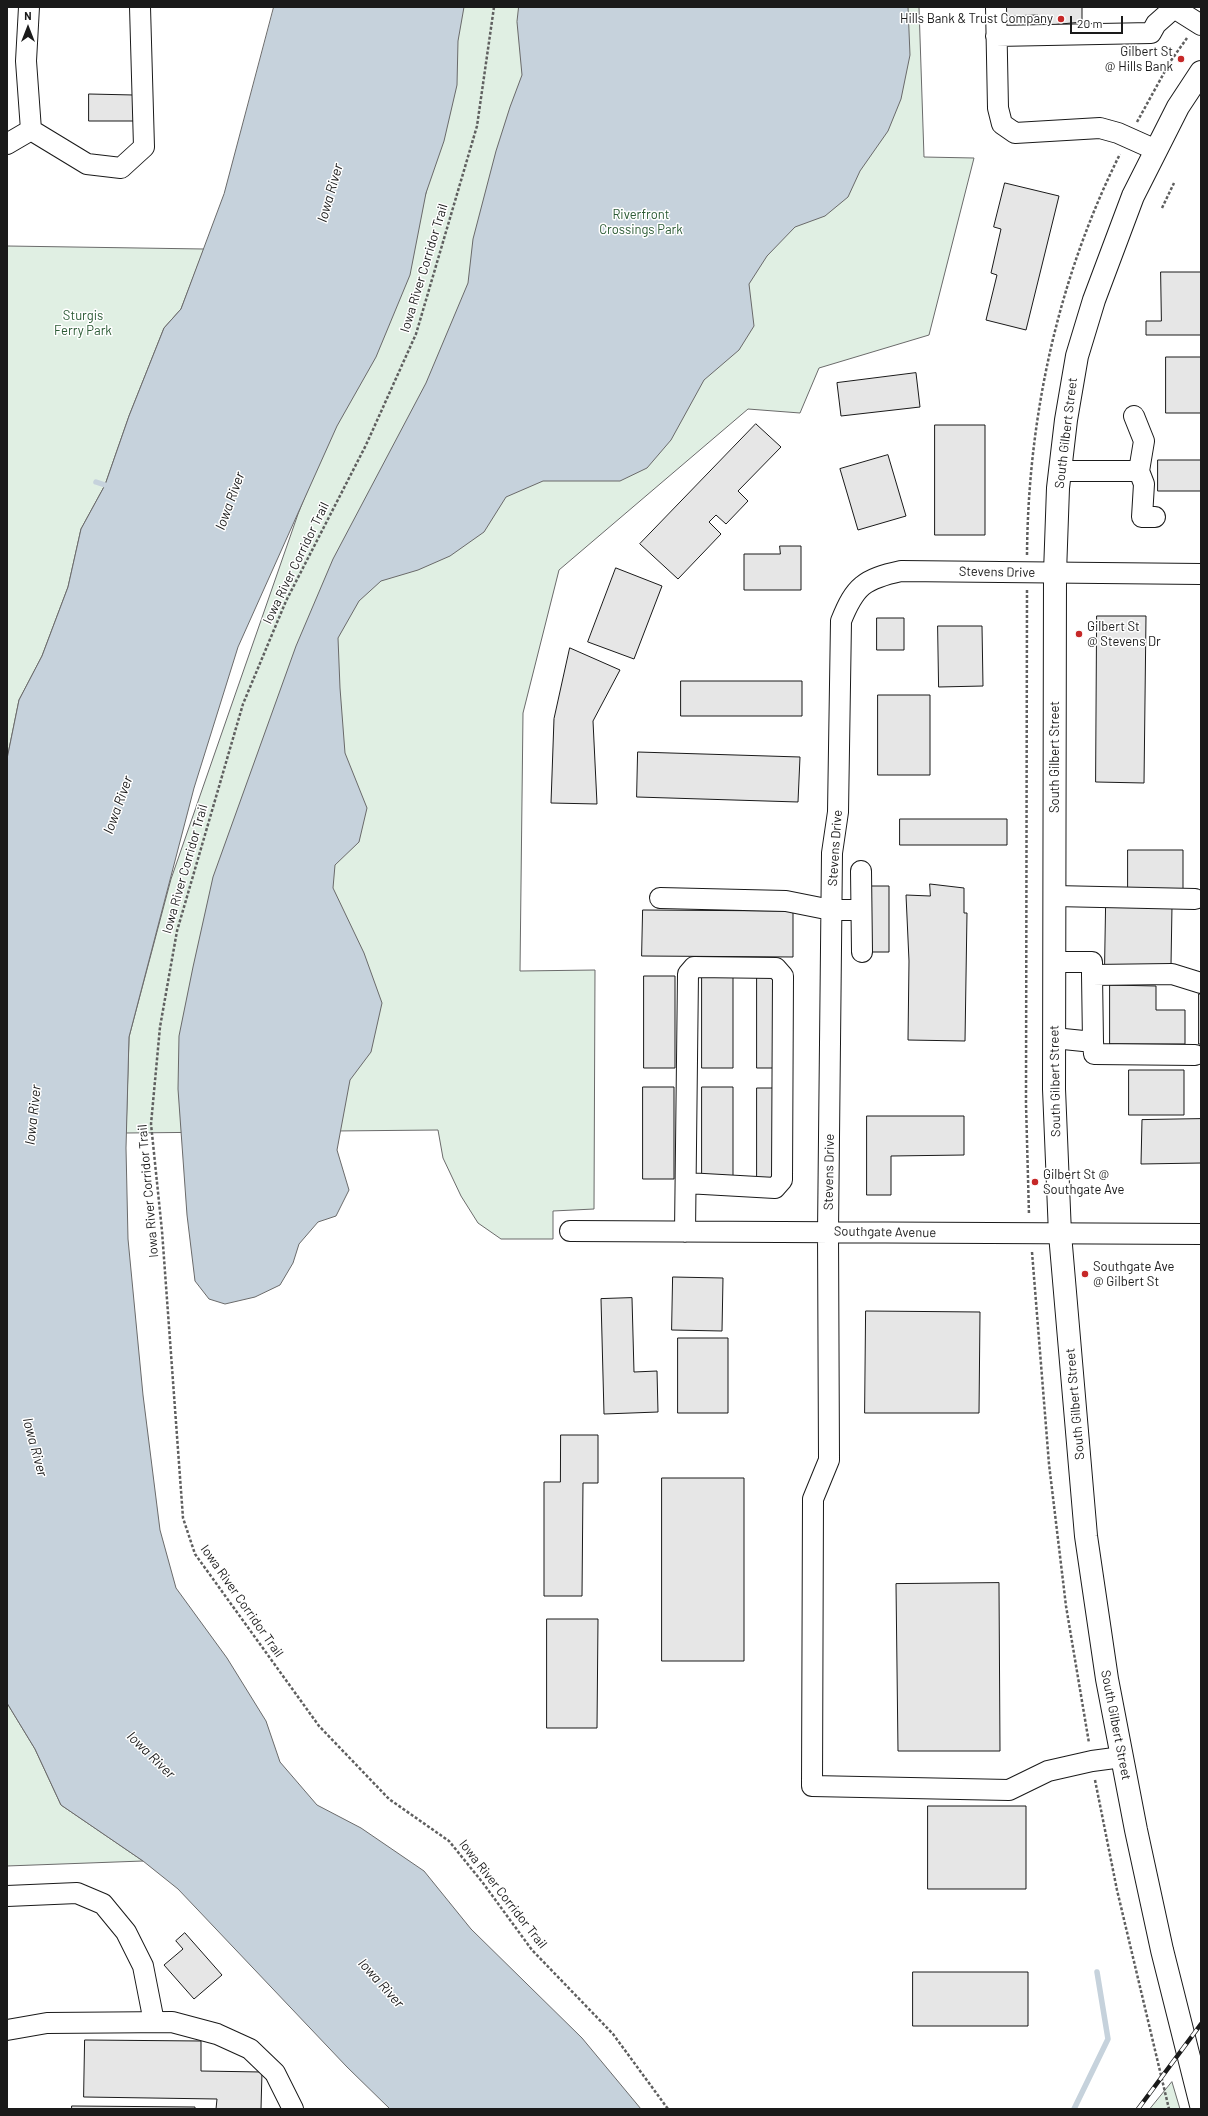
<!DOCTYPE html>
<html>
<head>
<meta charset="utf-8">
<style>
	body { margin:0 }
	#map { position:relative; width:1208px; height:2116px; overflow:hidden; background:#fff; font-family:Barlow,sans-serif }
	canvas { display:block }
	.frame { position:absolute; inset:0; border:8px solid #1a1a1a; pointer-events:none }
	.north { position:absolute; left:8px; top:8px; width:40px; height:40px; -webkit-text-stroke:3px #fff; paint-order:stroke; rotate:0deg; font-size:11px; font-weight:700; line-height:16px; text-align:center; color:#1a1a1a }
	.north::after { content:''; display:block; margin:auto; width:14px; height:18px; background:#1a1a1a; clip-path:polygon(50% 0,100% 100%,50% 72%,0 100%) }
	.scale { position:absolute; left:1070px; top:16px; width:53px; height:18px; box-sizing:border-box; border:2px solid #1a1a1a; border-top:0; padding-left:5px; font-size:12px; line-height:14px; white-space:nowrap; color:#1a1a1a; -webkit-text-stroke:3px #fff; paint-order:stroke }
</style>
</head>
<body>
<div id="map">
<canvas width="1208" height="2116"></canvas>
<div class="frame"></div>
<div class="north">N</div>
<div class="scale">20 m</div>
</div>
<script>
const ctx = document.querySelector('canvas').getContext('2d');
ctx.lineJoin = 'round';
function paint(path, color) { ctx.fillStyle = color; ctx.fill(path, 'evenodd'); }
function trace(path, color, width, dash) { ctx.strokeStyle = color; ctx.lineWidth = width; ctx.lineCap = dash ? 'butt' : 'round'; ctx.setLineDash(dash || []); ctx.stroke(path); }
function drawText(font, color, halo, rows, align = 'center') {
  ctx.font = font + ' Barlow,sans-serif'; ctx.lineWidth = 3; ctx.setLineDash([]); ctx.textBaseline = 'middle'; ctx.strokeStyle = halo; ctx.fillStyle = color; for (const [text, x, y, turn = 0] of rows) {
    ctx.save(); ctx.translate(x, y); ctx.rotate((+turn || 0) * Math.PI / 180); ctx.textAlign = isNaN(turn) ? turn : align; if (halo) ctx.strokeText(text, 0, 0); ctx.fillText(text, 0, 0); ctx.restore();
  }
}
const green = new Path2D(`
	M460,7H919L924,157L974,158L929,335L819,368L800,413L748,409L559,570L523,713L520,971L595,970L594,1209L553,1211V1239H501L478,1223L461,1196L443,1158L438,1130L126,1133L129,1037L171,879L298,514L426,193Z
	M7,246L204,249L181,309L164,328L129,416L105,485L81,529L68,587L42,656L19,700L7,759Z
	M7,1703L35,1749L61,1805L143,1861L7,1866Z
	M1172,2082L1180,2109H1150Z`);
paint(green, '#e0efe3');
trace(green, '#6a6a6a', 1);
const water = new Path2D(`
	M274,7H464L458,41L457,85L444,141L426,193L410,275L376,357L337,426L238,647L194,788L129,1037L126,1148L128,1239L143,1395L160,1530L176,1588L227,1658L266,1721L280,1762L317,1805L361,1828L424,1871L471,1929L582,2038L641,2109H390L347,2067L178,1889L143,1861L61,1805L35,1749L7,1703V759L19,700L42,656L68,587L81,529L105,485L129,416L164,328L181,309L224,194Z
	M519,7H908L910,55L901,99L888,131L860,171L848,197L825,216L795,227L767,256L749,284L754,326L739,350L704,380L671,440L647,468L620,481H543L506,497L484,532L450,556L418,570L381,581L359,601L338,638L340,688L345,753L367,808L359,842L335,865L333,888L364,953L382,1003L371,1052L350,1080L337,1150L349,1190L336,1216L318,1222L299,1244L293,1263L280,1285L255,1297L225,1304L209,1299L195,1281L187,1215L178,1089L179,1036L193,967L213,877L296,646L333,559L426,383L468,283L473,239L496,151L510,107L522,75L517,22Z`);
paint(water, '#c6d2dc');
trace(water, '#6a6a6a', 1);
trace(new Path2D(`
	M96,482L105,485
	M1074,2109L1108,2039L1097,1972`), '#c6d2dc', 5.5);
const building = new Path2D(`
	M1006,7H1082V22L1040,26L1038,15L1006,16Z
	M89,94L134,95V121H89Z
	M1005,183L1059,196L1026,330L986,320L997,275L991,273L1001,229L994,227Z
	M1161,272H1201V335H1146V321H1161Z
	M1166,357H1201V413H1166Z
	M916,373L920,407L841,416L837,383Z
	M756,424L781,447L738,491L748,501L726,524L716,515L709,522L721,534L678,579L640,544Z
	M935,425H985V535H935Z
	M888,455L906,516L858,530L840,469Z
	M1158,460H1201V491H1158Z
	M780,546H801V590H744V554H780Z
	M616,568L662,586L634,659L588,642Z
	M1097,616H1146L1144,783L1096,782Z
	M877,618H904V650H877Z
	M938,626H982L983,686L939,687Z
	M570,648L620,670L593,721L597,804L551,803L554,719Z
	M681,681H802V716H681Z
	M878,695H930V775H878Z
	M638,752L800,757L798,802L637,797Z
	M900,819H1007V845H900Z
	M1128,850H1183V895H1128Z
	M930,884L964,888V913H967L965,1041L908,1040L909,961L906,895L930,896Z
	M868,886H889V952H868Z
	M1106,905L1172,906L1171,965H1105Z
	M643,910L793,911V957L642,956Z
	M644,976H675V1068H644Z
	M702,976H733V1068H702Z
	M757,976H776V1068H757Z
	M1110,985L1156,986V1010H1185V1044H1110Z
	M1199,994H1201V1044H1199Z
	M1129,1070H1184V1115H1129Z
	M643,1087H674V1179H643Z
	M702,1087H733V1179H702Z
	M757,1088H776V1179H757Z
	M867,1116H964V1155L891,1156V1195H867Z
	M1201,1119V1163L1141,1164L1142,1120Z
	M673,1277L723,1278L722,1331L672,1330Z
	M632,1298L634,1372L657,1371L658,1412L604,1414L601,1299Z
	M866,1311L980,1312L979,1413H865Z
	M678,1338H728V1413H678Z
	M561,1435H598V1483H583L582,1596H544V1482H560Z
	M662,1478H744V1661H662Z
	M999,1583L1000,1751H898L896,1584Z
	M547,1619H598L597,1728H547Z
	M928,1806H1026V1889H928Z
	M185,1933L222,1975L194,1999L164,1965L183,1949L176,1941Z
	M913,1972H1028V2026H913Z
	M85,2040L201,2041V2071L262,2072L261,2109H216L217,2099L84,2097Z
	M72,2106L195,2107V2109H72Z`);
paint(building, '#e6e6e6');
trace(building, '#1a1a1a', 1);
const minor = new Path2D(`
	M29,7L26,61L31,130L87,164L121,168L144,147L140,7
	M996,7L998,108L1002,124L1015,133L1100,128L1118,133L1156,150
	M996,36L1151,33L1156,24L1174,8L1201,25
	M7,144L31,130
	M1060,471H1139L1144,441L1134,416
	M1139,471L1144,484L1142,517H1155
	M861,871L862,952
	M1054,896L1195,899
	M660,898L786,901L831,910H861
	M1054,962H1092V975L1172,974L1201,983
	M1092,975L1093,1042
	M1054,1038L1093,1042L1094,1054L1195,1055
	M570,1231L1201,1234
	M685,1232L688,974L694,967L776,968L783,976L782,1180L775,1188L686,1183
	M1122,1757L1092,1761L1048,1771L1009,1790L812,1786L813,1499L829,1460L828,1232L832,853L838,812L841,621C855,586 864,579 901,571L1201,574
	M7,1896L77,1893L103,1904L126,1932L143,1966L154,2022
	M7,2030L47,2023L172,2022L217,2034L250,2049L275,2073L293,2109`);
const major = new Path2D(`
	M1201,72L1178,107L1133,196L1094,300L1077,356L1066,420L1058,488L1055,573L1054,1089L1060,1234L1086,1536L1107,1679L1136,1830L1162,1950L1201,2105`);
trace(minor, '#1a1a1a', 22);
trace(major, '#1a1a1a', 24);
trace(new Path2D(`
	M494,7L477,126L416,334L366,445L286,601L243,704L177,931L160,1027L151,1124L162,1231L183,1518L195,1554L319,1726L389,1799L449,1841L483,1883L532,1950L613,2034L668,2109
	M1137,122L1170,62L1187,38
	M1162,208L1174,183
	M1027,555C1028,417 1058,278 1120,154
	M1027,590L1026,1104L1029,1215
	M1032,1252L1049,1464L1066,1606L1089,1743
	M1095,1780L1117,1890L1169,2109`), '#5f5f5f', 2.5, [3, 2]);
trace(minor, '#fff', 20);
trace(major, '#fff', 22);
const rail = new Path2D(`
	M1138,2109L1201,2024`);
trace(rail, '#1a1a1a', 4.5);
trace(rail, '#fff', 3, [9]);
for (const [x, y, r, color] of [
	[1061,19,4,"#c62828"],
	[1181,59,4,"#c62828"],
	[1079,634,4,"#c62828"],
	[1035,1182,4,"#c62828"],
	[1085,1274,4,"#c62828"]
]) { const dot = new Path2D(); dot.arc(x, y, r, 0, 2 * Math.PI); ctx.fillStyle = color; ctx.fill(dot); trace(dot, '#fff', 1.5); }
drawText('13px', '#1a1a1a', '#fff', [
	["Hills Bank & Trust Company",1053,19,"right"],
	["Gilbert St",1173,52,"right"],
	["@ Hills Bank",1173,67,"right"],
	["Gilbert St",1087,627],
	["@ Stevens Dr",1087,642],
	["Gilbert St @",1043,1175],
	["Southgate Ave",1043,1190],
	["Southgate Ave",1093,1267],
	["@ Gilbert St",1093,1282]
], 'left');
drawText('13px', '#2b5a34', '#fff', [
	["Riverfront",641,215],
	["Crossings Park",641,230],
	["Sturgis",83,316],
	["Ferry Park",83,331]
]);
drawText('13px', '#1a1a1a', '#fff', [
	["Iowa River Corridor Trail",424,268,-73],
	["South Gilbert Street",1066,433,-83],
	["Iowa River Corridor Trail",296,563,-64],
	["Stevens Drive",997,572,1],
	["South Gilbert Street",1055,757,-90],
	["Stevens Drive",835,848,-86],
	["Iowa River Corridor Trail",185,869,-74],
	["South Gilbert Street",1055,1081,-91],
	["Stevens Drive",829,1172,-89],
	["Iowa River Corridor Trail",148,1191,-95],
	["Southgate Avenue",885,1232,1],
	["South Gilbert Street",1075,1404,-95],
	["Iowa River Corridor Trail",242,1601,55],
	["South Gilbert Street",1116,1725,79],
	["Iowa River Corridor Trail",503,1894,52]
]);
drawText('italic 14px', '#1a1a1a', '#fff', [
	["Iowa River",330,193,-74],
	["Iowa River",230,501,-70],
	["Iowa River",118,805,-70],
	["Iowa River",33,1115,-84],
	["Iowa River",35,1447,75],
	["Iowa River",151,1755,44],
	["Iowa River",381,1983,48]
]);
</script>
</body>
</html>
